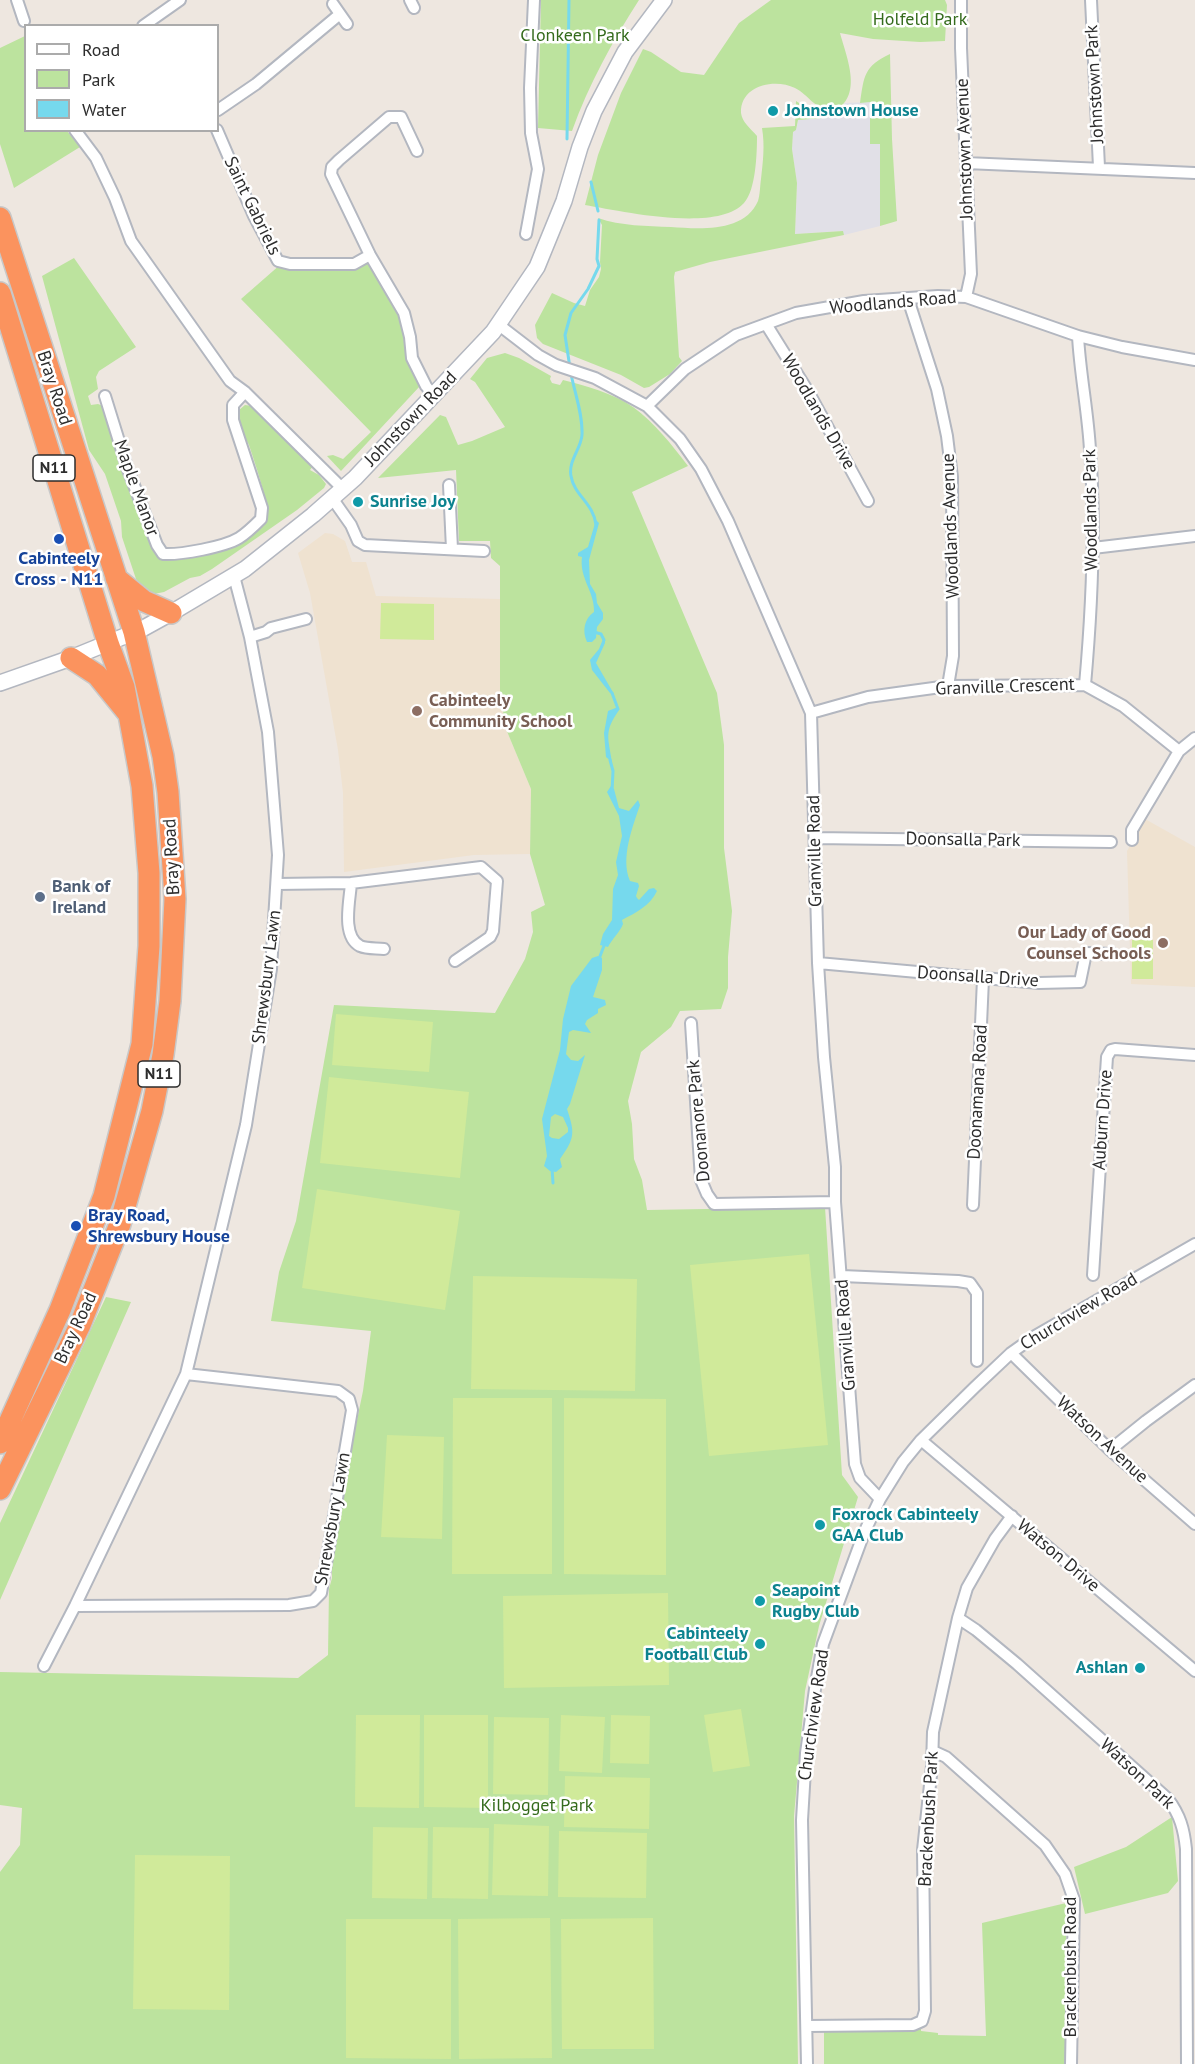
<!DOCTYPE html>
<html>
<head>
<meta charset="utf-8">
<style>
	body { margin:0 }
	#map { position:relative; width:1195px; height:2064px; overflow:hidden; background:#eee7e0; font-family:"PT Sans",sans-serif }
	canvas { display:block }
	.legend { position:absolute; left:24px; top:24px; width:195px; height:108px; box-sizing:border-box; background:#fff; border:2px solid #ababab; margin:0; padding:8px 10px; list-style:none; font-size:18px; color:#2d2d2d }
	.legend li { display:flex; align-items:center; gap:12px; height:30px }
	.legend b { width:30px; border:2px solid #ababab }
</style>
</head>
<body>
<div id="map">
<canvas width="1195" height="2064"></canvas>
<ul class="legend">
<li><b style="height:8px;background:#fff"></b>Road</li>
<li><b style="height:16px;background:#bce39e"></b>Park</li>
<li><b style="height:16px;background:#76d9ed"></b>Water</li>
</ul>
</div>
<script>
const ctx = document.querySelector('canvas').getContext('2d');
ctx.lineJoin = 'round';
function paint(path, color) { ctx.fillStyle = color; ctx.fill(path, 'evenodd'); }
function trace(path, color, width, dash) { ctx.strokeStyle = color; ctx.lineWidth = width; ctx.lineCap = dash ? 'butt' : 'round'; ctx.setLineDash(dash || []); ctx.stroke(path); }
function drawText(font, color, halo, rows, align = 'center') {
  ctx.font = font + ' "PT Sans",sans-serif'; ctx.lineWidth = 5; ctx.setLineDash([]); ctx.textBaseline = 'middle'; ctx.strokeStyle = halo; ctx.fillStyle = color; for (const [text, x, y, turn = 0] of rows) {
    ctx.save(); ctx.translate(x, y); ctx.rotate((+turn || 0) * Math.PI / 180); ctx.textAlign = isNaN(turn) ? turn : align; if (halo) ctx.strokeText(text, 0, 0); ctx.fillText(text, 0, 0); ctx.restore();
  }
}
paint(new Path2D(`
	M870,102V144H880V226L844,235L842,231L795,234L797,183L792,149L793,132L796,130L798,120L822,118L842,107L845,103Z`), '#e1e0e7');
paint(new Path2D(`
	M325,533L333,534L345,541L352,562H366L376,596L500,599V693L506,729L531,789L530,854L474,855L344,872L343,793L338,750L310,593L298,553Z
	M1145,819L1195,847V987L1131,984L1127,851Z`), '#efe2d0');
paint(new Path2D(`
	M541,0H639C612,42 589,84 572,131L538,128Z
	M771,0H945L947,5L945,41L920,42L873,39L840,33C847,59 864,96 833,112C812,107 810,96 795,88C775,78 740,85 741,113C742,122 751,129 757,136C757,153 756,190 744,203C717,233 621,211 585,205L598,155L621,93L643,49L651,52L681,72L704,75L739,23Z
	M25,36L26,130L67,131L80,147L14,188L0,144V48Z
	M890,54L892,139L897,221L880,226V144H870V102L860,103C864,76 864,66 890,54Z
	M796,101L822,118L798,120L796,130L793,132L792,149L797,183L795,234L843,231L844,235L710,262L675,272L674,277L679,357L682,361L670,374L649,387L644,388L621,375L543,344L537,338L535,325L552,293L574,303L585,306L590,290L599,277L601,269L600,262L602,225L598,218C621,226 647,226 671,227C699,229 744,233 758,201C760,195 760,186 761,179C763,161 765,146 762,128L795,126Z
	M74,258L136,347L99,371L96,377L98,389L88,396L91,405L98,404L103,406L153,544L171,560C196,556 260,546 267,516C270,507 253,457 249,445C245,437 240,429 236,421L239,410L245,405L252,406L313,466L310,470L319,475L326,484L324,488L297,510L212,569L200,576L190,578L164,592L154,594L141,586L136,579L122,537L121,521L105,474L89,450L42,276Z
	M281,264H369C398,293 410,347 420,386L341,471L327,456L333,455L343,459L371,432L241,299Z
	M505,353L519,358L551,376L550,379L552,383L560,385L563,380C586,386 613,393 633,407C655,423 672,445 688,466L632,492L717,693L724,745V848L732,911L728,957V988L721,1009L680,1011L671,1027L641,1052L628,1101L632,1124L634,1159L642,1180L647,1210L825,1207L842,1475L858,1497L819,1626L805,1691L794,1816L798,2064H0V1872L20,1845L22,1808L0,1805V1672L298,1678L328,1655L329,1589L332,1578V1559L351,1449L363,1391L371,1331L271,1321L279,1272L296,1221L334,1005L495,1013L525,959L533,932L531,912L545,905L530,854L531,789L506,729L500,693V566L491,558L490,541H459L456,470L378,478L440,415L446,417L458,445L472,441L505,427L475,382L470,379L487,358Z
	M106,1297L131,1302L0,1600V1523Z
	M1172,1817L1178,1881L1168,1893L1085,1914L1074,1867L1126,1847Z
	M1066,1903L1067,2064H824V2031L921,2029V2031L938,2033V2035L986,2036L982,1923Z`), '#bce39e');
paint(new Path2D(`
	M381,603L434,604V640L380,639Z
	M1132,940H1153V979H1132Z
	M336,1014L433,1022L429,1072L332,1065Z
	M329,1077L469,1092L460,1178L320,1163Z
	M317,1189L460,1211L445,1310L302,1288Z
	M809,1254L828,1445L709,1456L690,1265Z
	M473,1276L637,1279L635,1391L471,1389Z
	M453,1398H552V1574H452Z
	M564,1398L666,1399V1575L564,1574Z
	M387,1435L444,1437L442,1539L381,1537Z
	M668,1593L669,1685L504,1688L503,1596Z
	M741,1709L750,1766L713,1772L704,1715Z
	M356,1715H420L419,1808L355,1807Z
	M424,1715H488V1808L424,1807Z
	M561,1715L605,1717L602,1773L559,1771Z
	M611,1715L650,1716L649,1764L610,1763Z
	M494,1717L549,1718L548,1795L493,1794Z
	M565,1776L650,1778L649,1829L564,1827Z
	M494,1824L549,1826L548,1896L492,1895Z
	M373,1827L428,1828L427,1899L372,1898Z
	M433,1827L489,1828L488,1899L432,1898Z
	M559,1831L647,1833L646,1898L558,1897Z
	M135,1855L230,1856L229,2010L133,2009Z
	M550,1918L552,2058L459,2059L458,1919Z
	M653,1918L654,2049H562L561,1919Z
	M346,1919H451V2059L346,2058Z`), '#d0ea9a');
paint(new Path2D(`
	M596,520L599,523L589,560L590,584L596,594L597,603L603,613V619L597,627L596,638L592,642H587C582,631 584,619 594,612C595,592 579,578 582,557L578,556V553L588,547Z
	M603,639L605,640V643L596,663L614,694L610,693L592,670L590,660L599,649Z
	M618,707L619,710C604,732 608,736 612,762L606,757L604,733L608,711Z
	M611,786L614,789L619,808L629,811L638,800L640,805C633,826 620,858 630,881L638,883L639,886L636,896L637,898L639,900L649,889L654,888L657,891C650,906 635,913 622,920L623,924C620,932 612,939 608,947L600,945L603,934L612,920L613,889L618,875L616,862L622,836L619,816L607,792Z
	M598,956L602,958V970L593,997L605,1000L606,1005L598,1009V1013L587,1020L585,1024L591,1033L573,1030L569,1032L566,1054L571,1060L578,1061L585,1055L570,1104L567,1109C575,1133 575,1138 560,1159L562,1167L556,1172L550,1171L544,1166L547,1156L542,1119L560,1050L563,1019L571,986L592,958ZM555,1114L563,1117L568,1128V1132L559,1139L552,1138L549,1136L551,1117Z`), '#76d9ed');
trace(new Path2D(`
	M567,139L569,0
	M591,182L598,211
	M570,368L565,335L571,313L588,289L599,266L597,259L599,220
	M571,374C575,394 583,415 582,435C581,449 568,461 571,476C574,495 594,504 596,525
	M594,632L601,634L604,640
	M612,693L618,709
	M610,760L613,771L612,792
	M599,959L605,943
	M552,1168L553,1183`), '#76d9ed', 3);
const street = new Path2D(`
	M17,0L24,21
	M410,0L414,8
	M961,0V48L971,274L966,297
	M1091,0L1099,167
	M333,4L347,24
	M143,26L180,0
	M218,110L256,84L340,14
	M75,130L96,158L115,198L131,241L230,381L245,392L343,489
	M217,130L254,216L278,261L290,264H354L370,255
	M417,151L401,117H389L339,160L332,167L331,174L370,255L404,313L410,337L412,358L426,386L434,396
	M966,163L1195,173
	M526,234L538,169L531,133L530,88L534,0
	M908,299L937,389L947,436L952,477L953,656L948,686
	M766,324L809,393L868,501
	M499,325L538,355L556,365L595,378L647,406L680,439L701,469L728,521L811,713L818,963L824,1057L835,1167V1202L855,1464L860,1478L880,1499
	M1078,336C1080,374 1088,412 1090,450C1096,528 1092,607 1085,685
	M105,396L127,467L157,545L163,554C181,555 224,547 239,538C247,533 254,526 261,519L262,508L233,420V405L245,392
	M647,406L685,369L736,335L796,313L864,301L938,296L966,297L1078,336L1122,347L1195,360
	M449,485L452,549
	M332,498L351,525L358,541L365,545L484,551
	M1093,548L1195,536
	M250,637L266,632L271,628L306,619
	M811,713L868,697L948,686L1085,685L1123,706L1179,751
	M815,838L1111,842
	M1132,840V830L1179,751L1195,738
	M351,883C350,900 341,936 360,946C367,949 376,948 384,949
	M277,884L351,883L481,867L497,881L493,931L490,937L455,961
	M818,963L1039,983L1080,982L1086,953L1113,954
	M691,1023L701,1180L707,1194L714,1204L835,1202
	M973,1205L983,979
	M1093,1275L1107,1057L1111,1050L1115,1049L1195,1055
	M842,1276L958,1281L970,1283L977,1293V1361
	M1011,1353L1110,1450L1195,1524
	M921,1440L1195,1671
	M1110,1450L1146,1421L1195,1385
	M75,1606L289,1605L313,1601L321,1593L352,1410L349,1399L338,1391L186,1374
	M958,1618L976,1630L1017,1664L1168,1799C1180,1815 1184,1829 1186,1849L1187,2064
	M44,1666L75,1606L186,1374L246,1125L271,969L278,855L268,732L250,637L234,576
	M933,1751L946,1757L1045,1845L1065,1874L1074,1900L1071,2064
	M807,2026L913,2025L922,2021L925,2011L923,1850L932,1766L933,1732L958,1618L967,1588L995,1539L1012,1516
	M807,2064L802,1820L806,1753L815,1689L823,1644L864,1533L880,1499L903,1462L921,1440L975,1387L1011,1353L1035,1336L1195,1244`);
const secondary = new Path2D(`
	M0,683L71,658L142,629L171,613L245,569L313,515L355,478L493,332L537,267L564,201L580,147L594,111L625,52L664,0`);
const highway = new Path2D(`
	M0,218L134,632L163,756L168,792L175,899L170,1001L163,1055L152,1111L120,1224L80,1325L0,1489
	M0,293L108,643L124,687L142,786L149,873V946L142,1044L104,1196L60,1310L0,1443
	M116,578L144,601L171,613
	M71,658L97,675L127,712`);
trace(street, '#b3b7c0', 14);
trace(secondary, '#b3b7c0', 18);
trace(highway, '#c8c8c8', 24);
trace(street, '#fff', 10);
trace(secondary, '#fff', 15);
trace(highway, '#fb935e', 21);
for (const [x, y, r, color] of [
	[773,111,6,"#0f9aa8"],
	[358,502,6,"#0f9aa8"],
	[59,539,6,"#1a4fb4"],
	[417,711,6,"#8d6e63"],
	[40,897,6,"#5c6f8a"],
	[1163,943,6,"#8d6e63"],
	[76,1226,6,"#1a4fb4"],
	[820,1525,6,"#0f9aa8"],
	[760,1601,6,"#0f9aa8"],
	[760,1644,6,"#0f9aa8"],
	[1140,1668,6,"#0f9aa8"]
]) { const dot = new Path2D(); dot.arc(x, y, r, 0, 2 * Math.PI); ctx.fillStyle = color; ctx.fill(dot); trace(dot, '#fff', 2); }
for (const [x, y, w] of [
	[54,468,42],
	[159,1074,42]
]) { const box = new Path2D(); box.roundRect(x - w / 2, y - 13, w, 26, 4.5); ctx.fillStyle = '#fff'; ctx.fill(box); trace(box, '#2d2d2d', 1.5); }
drawText('bold 16px', '#2d2d2d', null, [
	["N11",54,468],
	["N11",159,1074]
]);
drawText('18px', '#346b1c', '#fff', [
	["Holfeld Park",920,20],
	["Clonkeen Park",575,36],
	["Kilbogget Park",537,1806]
]);
drawText('18px', '#2d2d2d', '#fff', [
	["Johnstown Park",1095,84,-93],
	["Johnstown Avenue",965,149,-92],
	["Saint Gabriels",252,206,64],
	["Woodlands Road",893,303,-5],
	["Bray Road",54,388,72],
	["Woodlands Drive",818,412,60],
	["Johnstown Road",411,419,-46],
	["Maple Manor",136,488,70],
	["Woodlands Park",1091,510,-91],
	["Woodlands Avenue",951,526,-92],
	["Granville Crescent",1005,687,-2],
	["Doonsalla Park",963,840,1],
	["Granville Road",815,851,-91],
	["Bray Road",172,857,-93],
	["Shrewsbury Lawn",267,977,-83],
	["Doonsalla Drive",978,977,4],
	["Doonamana Road",978,1092,-87],
	["Auburn Drive",1103,1120,-86],
	["Doonanore Park",699,1121,-95],
	["Churchview Road",1079,1312,-31],
	["Bray Road",76,1328,-65],
	["Granville Road",846,1335,-94],
	["Watson Avenue",1102,1440,43],
	["Shrewsbury Lawn",333,1519,-80],
	["Watson Drive",1058,1556,40],
	["Churchview Road",814,1715,-82],
	["Watson Park",1137,1774,43],
	["Brackenbush Park",929,1819,-87],
	["Brackenbush Road",1071,1967,-90]
]);
drawText('bold 18px', '#0d838f', '#fff', [
	["Johnstown House",785,111],
	["Sunrise Joy",370,502],
	["Foxrock Cabinteely",832,1515],
	["GAA Club",832,1536],
	["Seapoint",772,1591],
	["Rugby Club",772,1612],
	["Cabinteely",748,1634,"right"],
	["Football Club",748,1655,"right"],
	["Ashlan",1128,1668,"right"]
], 'left');
drawText('bold 18px', '#164399', '#fff', [
	["Cabinteely",59,559],
	["Cross - N11",59,580],
	["Bray Road,",88,1216,"left"],
	["Shrewsbury House",88,1237,"left"]
]);
drawText('bold 18px', '#785e54', '#fff', [
	["Cabinteely",429,701],
	["Community School",429,722],
	["Our Lady of Good",1151,933,"right"],
	["Counsel Schools",1151,954,"right"]
], 'left');
drawText('bold 18px', '#4e5e75', '#fff', [
	["Bank of",52,887],
	["Ireland",52,908]
], 'left');
</script>
</body>
</html>
